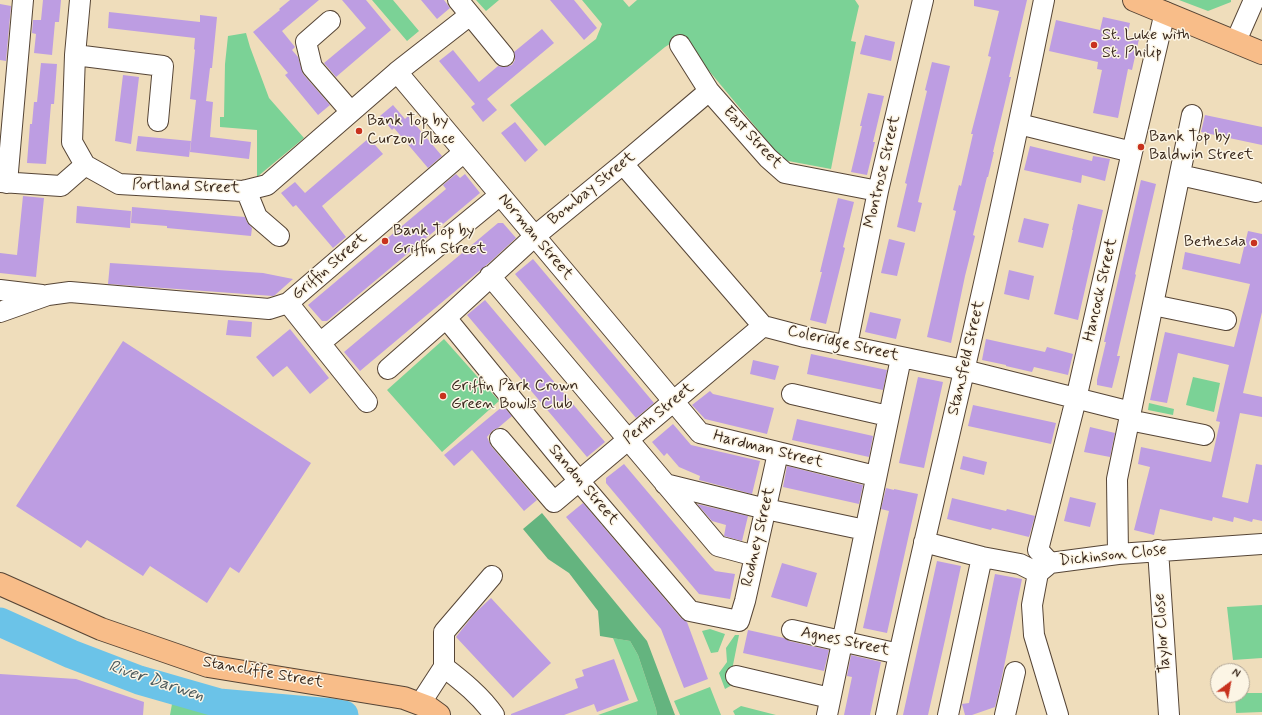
<!DOCTYPE html>
<html>
<head>
<meta charset="utf-8">
<style>
	body { margin:0 }
	#map { position:relative; width:1262px; height:715px; overflow:hidden; background:#efddbb; font-family:Mynerve,sans-serif }
	canvas { display:block }
	.north { position:absolute; left:1210px; top:663px; width:40px; height:40px; box-sizing:border-box; background:#fcf5e5; border:1px solid #afa495; border-radius:50%; rotate:32deg; font-size:11px; font-weight:700; line-height:16px; text-align:center; color:#3b2a1e }
	.north::after { content:''; display:block; margin:auto; width:14px; height:18px; background:#c8321e; clip-path:polygon(50% 0,100% 100%,50% 72%,0 100%) }
</style>
</head>
<body>
<div id="map">
<canvas width="1262" height="715"></canvas>
<div class="north">N</div>
</div>
<script>
const ctx = document.querySelector('canvas').getContext('2d');
ctx.lineJoin = 'round';
function paint(path, color) { ctx.fillStyle = color; ctx.fill(path, 'evenodd'); }
function trace(path, color, width, dash) { ctx.strokeStyle = color; ctx.lineWidth = width; ctx.lineCap = dash ? 'butt' : 'round'; ctx.setLineDash(dash || []); ctx.stroke(path); }
function drawText(font, color, halo, rows, align = 'center') {
  ctx.font = font + ' Mynerve,sans-serif'; ctx.lineWidth = 3; ctx.setLineDash([]); ctx.textBaseline = 'middle'; ctx.strokeStyle = halo; ctx.fillStyle = color; for (const [text, x, y, turn = 0] of rows) {
    ctx.save(); ctx.translate(x, y); ctx.rotate((+turn || 0) * Math.PI / 180); ctx.textAlign = isNaN(turn) ? turn : align; if (halo) ctx.strokeText(text, 0, 0); ctx.fillText(text, 0, 0); ctx.restore();
  }
}
paint(new Path2D(`
	M372,0H393L419,31L407,41Z
	M476,0H499L486,11Z
	M582,0H623L629,7L637,0H855L859,6L851,41L856,42L831,169L783,160L681,37L665,47L545,146L510,105L596,39L602,24Z
	M1179,0H1231V2L1208,11Z
	M246,33L250,47L269,98L304,138L257,177V130L220,127V117H224L225,64L228,36Z
	M444,339L499,401L442,452L387,390Z
	M1193,377L1220,383L1214,412L1186,405Z
	M1149,403L1174,409L1173,415L1148,410Z
	M1262,605V658L1233,660L1227,607Z
	M710,629L725,634L718,652L711,653L702,631Z
	M735,635H739L731,675L732,685L725,689L719,673L727,662L726,648Z
	M613,638L630,641L638,655L656,709L657,715H598L638,701Z
	M710,687L721,715H680L674,701Z
	M1242,693H1262V712L1236,713L1235,695H1242Z
	M172,704L252,715H170Z
	M741,706L776,715H735L733,711Z`), '#7bd296');
paint(new Path2D(`
	M542,513L647,641L675,715H657L656,709L638,655L630,641L600,636L598,611L569,573L548,559L523,529Z`), '#64b47f');
trace(new Path2D(`
	M0,622L71,654L139,680L219,703L332,713L344,715`), '#6bc3e8', 29);
paint(new Path2D(`
	M43,0H61L59,22H55L52,55L34,53L36,34L32,33L33,20H41Z
	M290,0H319L282,31L295,47L292,50L298,57L303,74L330,105L318,115L285,75L288,73L253,32L280,10L279,9Z
	M342,0H366L391,30L336,77L324,63L366,28Z
	M421,0H444L450,8L437,19Z
	M550,0H574L597,28L584,40Z
	M974,0H1027L1009,77H1011L993,152H994L988,177H987L973,235L975,236L965,276L951,343L927,337L956,211L953,210L959,185L961,186L973,134H971L991,57L988,56L999,11L974,6Z
	M0,4L11,6L6,61L0,60Z
	M109,12L200,22V15L217,17L212,68H210L206,101L213,102L210,137L251,142L249,159L190,152L196,100L190,99L195,50L194,49L195,38L108,28Z
	M1103,17L1130,23L1127,36L1139,39L1132,70L1128,69L1118,118L1093,113L1102,70L1097,69L1098,62L1049,51L1056,20L1100,30Z
	M542,29L554,43L487,99L497,110L483,122L471,107L475,104L439,61L453,50L479,82L498,66L505,67L512,65L515,60L514,52Z
	M865,35L895,42L891,61L860,54Z
	M932,62L950,66L918,202L922,203L915,232L897,227L907,184L905,183L927,91L925,90Z
	M41,63L57,64L54,104H51L46,164L27,163L30,124H32L34,102H37Z
	M123,75L139,77L131,144L115,141Z
	M868,93L884,96L873,142H875L867,175L851,172L862,126H860Z
	M393,105L405,119L408,116L442,156L428,168L394,128L392,130L380,116Z
	M1205,115L1262,127V145L1201,132Z
	M515,122L538,150L525,162L501,133Z
	M138,136L191,141L189,157L136,151Z
	M369,138L383,154L322,206L346,237L333,248L296,205L293,207L281,193L295,182L305,193Z
	M1030,146L1092,161L1093,156L1110,159L1105,181L1082,175L1081,183L1024,170Z
	M456,174L460,178L465,174L480,193L327,321H322L308,305L446,189L443,185Z
	M1141,180L1156,184L1135,274L1136,275L1117,356H1120L1112,388L1097,385V380L1106,342H1104Z
	M23,196L44,198L36,277L0,273V253L17,255Z
	M838,198L854,202L843,247L845,248L826,324L810,320L822,272H820Z
	M1078,204L1103,210L1078,320L1054,314L1073,230H1072Z
	M77,206L131,211L130,228L76,223Z
	M132,207L245,217L247,222L252,228L251,236L167,228V226L131,223Z
	M1024,218L1049,224L1043,248L1018,242Z
	M498,223H503L516,238L490,262L360,371L344,352Z
	M1248,231L1262,234V312L1243,393L1262,397V417L1240,413L1222,497L1248,503L1256,464L1262,465V521L1253,519L1252,522L1234,517L1233,522L1213,517L1212,521L1160,509L1154,535L1134,530L1150,467L1138,464L1141,447L1211,462L1220,422L1216,421L1229,365L1178,353L1167,403L1150,400L1165,332L1234,347L1250,284L1182,269L1185,252L1240,264Z
	M889,239L905,243L897,276L881,273Z
	M533,259L654,403L636,418L515,274Z
	M110,263L263,273L293,279L275,295L273,296L108,284Z
	M1009,270L1034,276L1029,300L1004,294Z
	M485,300L605,442L587,457L467,315Z
	M870,312L901,319L896,339L865,332Z
	M228,320L252,322L251,337L226,335Z
	M290,329L329,378L310,394L287,366L273,377L256,357Z
	M986,339L1045,352L1047,347L1073,354L1068,375L1034,367L1032,372L1006,366V365L982,360Z
	M123,341L311,463L239,573L230,567L207,603L150,566L143,576L87,540L81,548L16,506Z
	M811,354L887,370L883,390L807,374Z
	M753,360L779,366L775,380L750,374Z
	M918,377L943,382L924,468L899,463Z
	M710,391L713,394L774,408L767,434L705,419L692,405Z
	M973,405L1056,423L1051,444L968,426Z
	M503,406L512,416L498,428L493,430L487,437L491,446L537,500L524,511L472,450L454,466L444,455Z
	M797,419L873,436L869,457L792,440Z
	M673,424L691,445L760,461L752,494L699,480L700,476L679,467L667,453L664,456L652,442Z
	M1090,427L1115,433L1110,457L1084,452Z
	M963,456L987,462L984,475L960,469Z
	M624,464L711,567L715,571L735,574L730,599L699,594L606,483V478Z
	M787,466L863,485L859,504L783,487Z
	M886,488L894,490V489L918,494L887,633L863,628L889,511L881,509Z
	M1070,497L1096,503L1090,527L1064,521Z
	M952,498L1006,511L1007,509L1035,516L1029,537L992,528L991,530L947,519Z
	M583,503L681,618L687,622L708,679L684,688L661,629L566,517Z
	M697,504L748,516L742,541L724,536L726,525L712,521Z
	M937,561L961,566L945,640L928,715H903Z
	M782,563L817,573L807,607L771,597Z
	M995,574L1022,579L999,691L995,707L972,715H965L962,704L969,703Z
	M491,598L551,663L513,698L456,637L475,613Z
	M748,630L784,638L789,641L829,650L824,671L743,653Z
	M851,655L881,662L870,715H844L852,677L847,676Z
	M614,659L629,700L597,712L594,704L564,715H511V714L578,688L575,679L584,676L582,670Z
	M0,674L76,679L144,702L143,715H0Z`), '#bd9de2');
const minor = new Path2D(`
	M80,0L75,55L72,142L85,165
	M458,0L504,56
	M330,21L306,42L312,67L351,112
	M1236,41L1254,0
	M680,45L709,91L768,158L785,173L878,191
	M75,55L163,66L158,121
	M397,72L700,433L875,476
	M1019,124L1132,152
	M623,164L763,326L805,337L964,370L1131,412
	M85,165L119,184L243,191L267,185L397,72L470,15
	M1180,175L1256,192
	M0,182L61,186L85,165
	M7,183L23,0
	M246,190L257,217L279,236
	M490,276L718,546L755,556
	M0,290L42,295
	M288,303L367,402
	M1153,305L1226,320
	M0,312L48,295L70,292L269,309L288,303L464,152
	M446,318L579,481L690,611L739,621L745,601L778,453
	M320,343L500,195
	M847,345L878,191L923,0
	M388,369L446,318L535,236L623,164L709,91
	M792,394L888,416
	M1129,420L1204,435
	M500,439L554,502L763,326
	M665,484L766,509L865,530
	M924,542L982,557L1020,564L1038,573L1050,563L1118,554L1262,544
	M1158,550L1169,715
	M1118,554L1117,479L1192,115
	M1050,563L1038,550L1076,399L1132,152L1165,12
	M1038,573L1032,605L1034,635L1058,715
	M792,630L899,654
	M444,667V632L492,576
	M736,676L830,698
	M420,704L444,667C462,681 481,696 494,715
	M827,715L901,358
	M886,715C910,600 938,485 964,371C993,247 1019,124 1044,0
	M948,715L982,557
	M1005,715L1015,672`);
const major = new Path2D(`
	M1134,0L1262,53
	M0,584L101,629L208,666L404,698L428,707L439,715`);
trace(minor, '#564536', 22);
trace(major, '#564536', 24);
trace(minor, '#fff', 20);
trace(major, '#f8bd89', 22);
for (const [x, y, r, color] of [
	[1094,45,4,"#c8321e"],
	[359,131,4,"#c8321e"],
	[1141,147,4,"#c8321e"],
	[385,241,4,"#c8321e"],
	[1254,243,4,"#c8321e"],
	[443,396,4,"#c8321e"]
]) { const dot = new Path2D(); dot.arc(x, y, r, 0, 2 * Math.PI); ctx.fillStyle = color; ctx.fill(dot); trace(dot, '#fcf5e5', 1.5); }
drawText('16px', '#3b2a1e', '#fcf5e5', [
	["St. Luke with",1102,36],
	["St. Philip",1102,54],
	["Bank Top by",367,122],
	["Curzon Place",367,140],
	["Bank Top by",1149,138],
	["Baldwin Street",1149,156],
	["Bank Top by",393,232],
	["Griffin Street",393,250],
	["Bethesda",1246,243,"right"],
	["Griffin Park Crown",451,387],
	["Green Bowls Club",451,405]
], 'left');
drawText('16px', '#3b2a1e', '#fcf5e5', [
	["East Street",752,138,47],
	["Montrose Street",883,172,-77],
	["Portland Street",186,187,2],
	["Bombay Street",592,189,-39],
	["Norman Street",535,237,50],
	["Griffin Street",330,267,-41],
	["Hancock Street",1101,290,-77],
	["Coleridge Street",843,344,13],
	["Stansfeld Street",967,358,-77],
	["Perth Street",659,414,-40],
	["Hardman Street",768,450,14],
	["Sandon Street",583,485,50],
	["Rodney Street",759,537,-77],
	["Dickinson Close",1113,556,-6],
	["Taylor Close",1163,633,-94],
	["Agnes Street",845,642,12],
	["Stancliffe Street",263,673,10]
]);
drawText('italic 17px', '#49585b', '#fcf5e5', [
	["River Darwen",156,682,18]
]);
</script>
</body>
</html>
